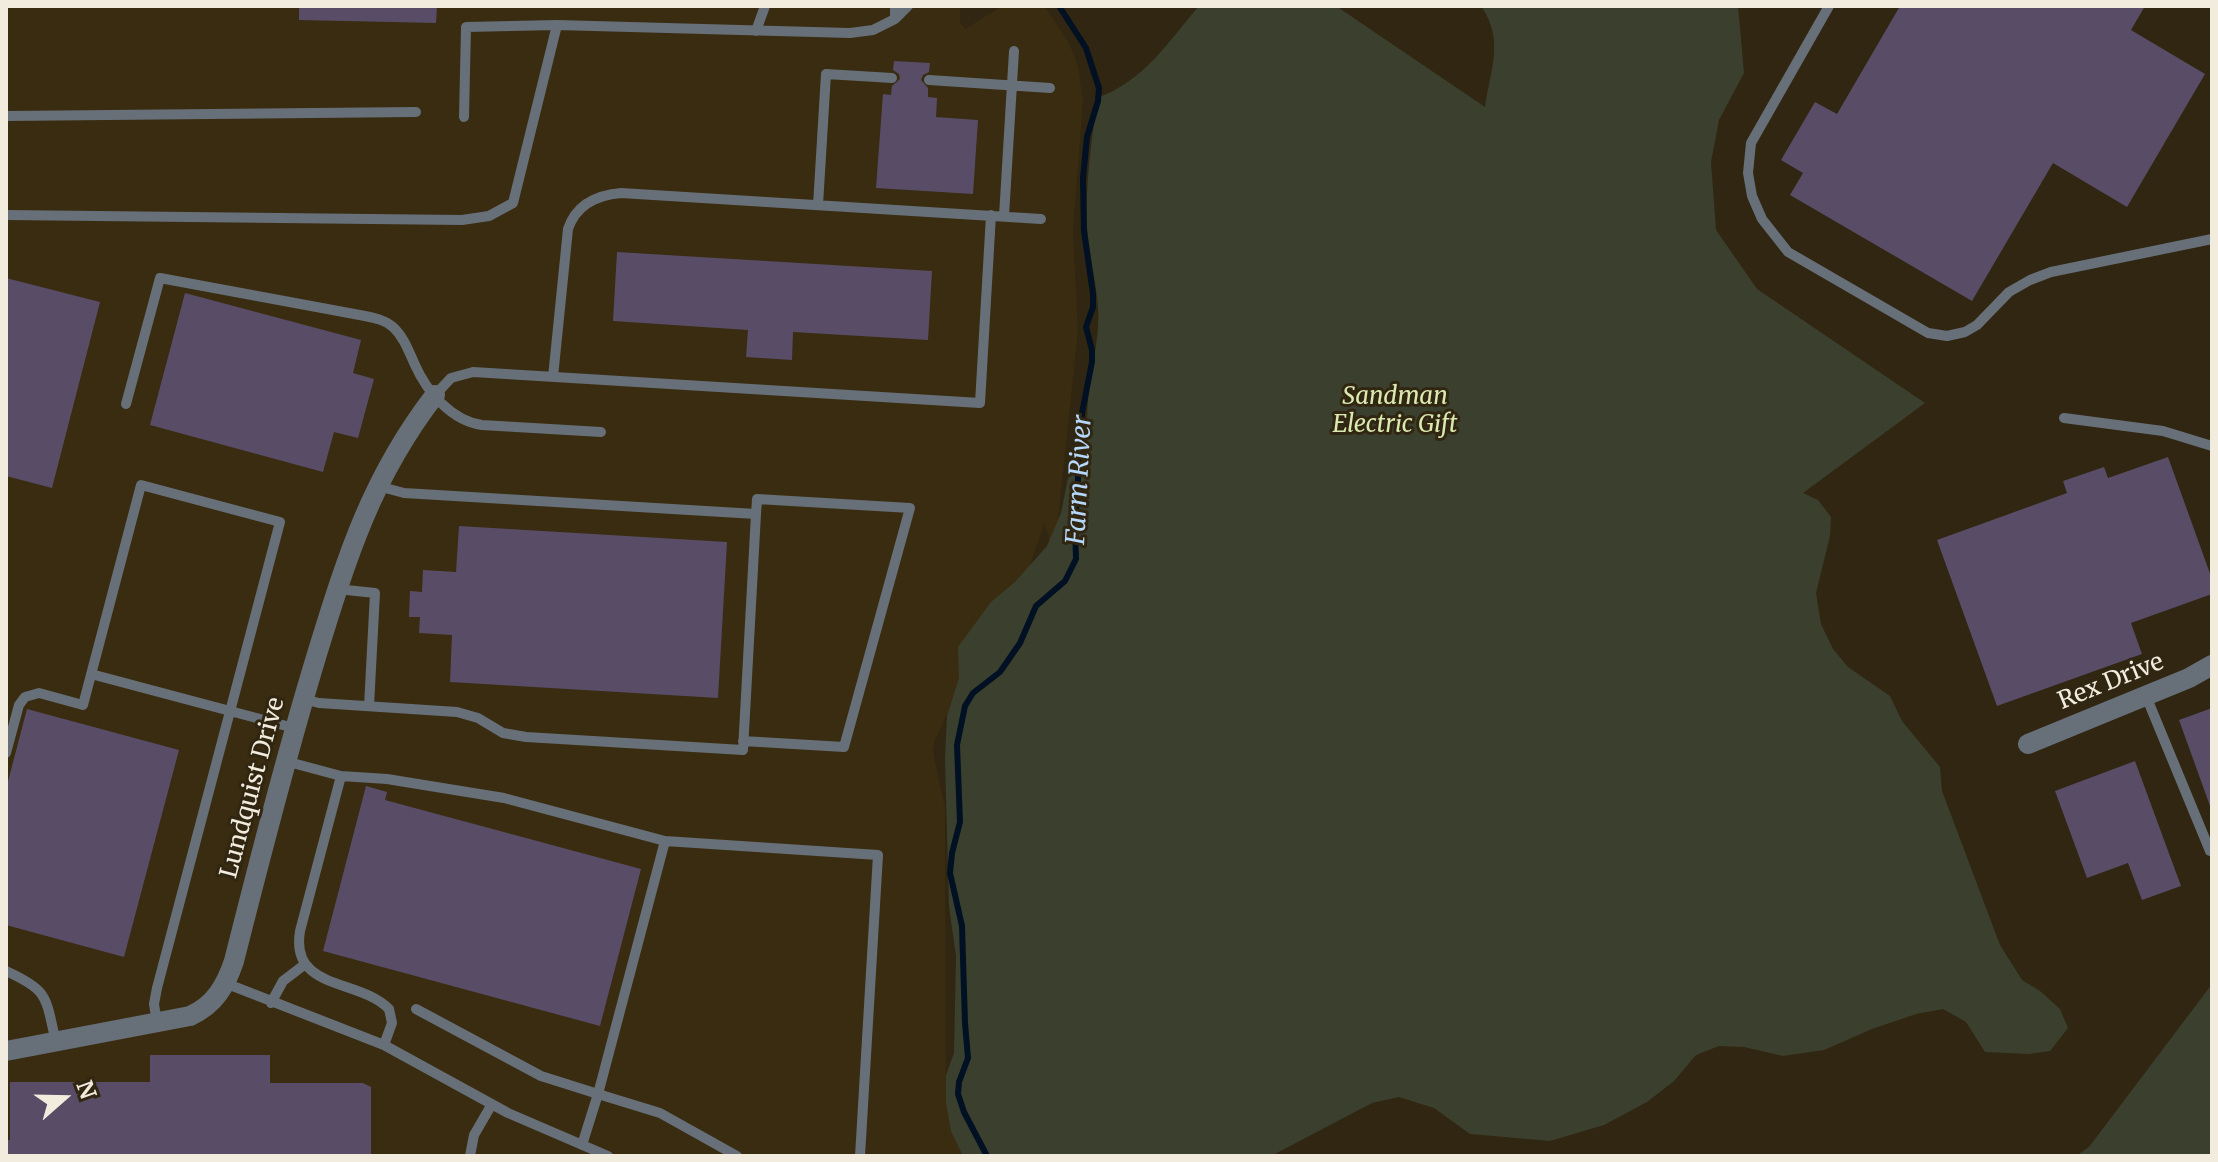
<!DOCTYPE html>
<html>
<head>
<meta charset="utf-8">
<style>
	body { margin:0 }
	#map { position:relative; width:2218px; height:1162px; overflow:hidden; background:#302611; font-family:Merriweather,serif }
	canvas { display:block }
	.frame { position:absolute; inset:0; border:8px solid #f2ecdf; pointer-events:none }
	.north { position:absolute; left:24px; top:1058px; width:80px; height:80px; -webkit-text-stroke:6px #302611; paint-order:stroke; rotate:70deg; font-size:22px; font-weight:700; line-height:32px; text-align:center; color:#f2ecdf }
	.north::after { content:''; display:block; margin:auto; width:28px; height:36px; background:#f2ecdf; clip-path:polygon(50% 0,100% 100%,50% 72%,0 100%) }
</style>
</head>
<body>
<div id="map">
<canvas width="2218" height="1162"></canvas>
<div class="frame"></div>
<div class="north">N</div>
</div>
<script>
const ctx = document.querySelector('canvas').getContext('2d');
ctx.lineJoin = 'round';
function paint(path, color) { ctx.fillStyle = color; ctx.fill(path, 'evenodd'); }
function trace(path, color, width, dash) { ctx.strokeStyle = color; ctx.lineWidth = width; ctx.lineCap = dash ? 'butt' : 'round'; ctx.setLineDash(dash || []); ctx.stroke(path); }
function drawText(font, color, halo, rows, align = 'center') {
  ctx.font = font + ' Merriweather,serif'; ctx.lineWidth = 6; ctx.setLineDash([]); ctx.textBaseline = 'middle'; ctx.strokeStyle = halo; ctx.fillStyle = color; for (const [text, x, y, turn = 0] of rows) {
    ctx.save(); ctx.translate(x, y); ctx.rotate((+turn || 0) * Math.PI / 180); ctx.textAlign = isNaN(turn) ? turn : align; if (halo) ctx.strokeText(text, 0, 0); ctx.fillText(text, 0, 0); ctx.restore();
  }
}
paint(new Path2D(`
	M6,6H960V22L965,29L1002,6H1043L1048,11L1069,43L1078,66L1083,101L1073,231L1078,331L1057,529L1050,550L1048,532L1044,524L1027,574L958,691L935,740L933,751L945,808L946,1082L967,1156H6Z`), '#392c10');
paint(new Path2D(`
	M1199,6H1336L1485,107C1490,71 1505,40 1481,6H1738L1744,73L1719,120L1711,162L1716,230L1757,289L1925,403L1803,493L1818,500L1831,517L1830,536L1816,593L1821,624L1833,649L1848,667L1890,696L1902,721L1940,767L1942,791L2000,945L2022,980L2040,991L2060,1009L2068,1028L2050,1051L2029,1054L1985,1052L1966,1022L1943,1009L1916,1014L1872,1029L1824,1050L1783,1056L1744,1047L1719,1046L1696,1055L1674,1081L1647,1102L1604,1125L1550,1141L1470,1134L1434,1108L1399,1097L1372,1103L1271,1156H963L951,1131L946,1103V1075L954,1053L956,956L949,907L945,759L947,716L959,678L958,647L991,602L1015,582L1047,546L1061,513L1068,478L1083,467C1088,438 1086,408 1090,380C1094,356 1100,332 1098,307C1096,280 1089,254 1087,227C1085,184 1092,141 1097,98C1144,81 1168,42 1199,6Z
	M2212,984V1156H2076L2089,1147Z`), '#3b402e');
trace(new Path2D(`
	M987,1156L964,1112L958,1094L959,1082L968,1058L965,1023L962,926L950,873L952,853L960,822L957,745L965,706L973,693L1000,672L1020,643L1036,606L1065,581L1076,559L1075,527L1082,413L1092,362V350L1086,327L1093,307V294L1084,231L1083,178L1087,137L1098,101L1099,88L1086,48L1059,6`), '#011123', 6);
paint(new Path2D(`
	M299,6H437L436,23L299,20Z
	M1900,6H2145L2131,30L2205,74L2127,207L2053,163L1972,301L1790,195L1803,173L1781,160L1815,102L1837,114Z
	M894,61L930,63L929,72L923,75L921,80L928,88V97L937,98L936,117L978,120L973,194L876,188L883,94L891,95L892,86L900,79L899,74L893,70Z
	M617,252L932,271L928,340L793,332L792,360L746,357L748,330L613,321Z
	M6,278L100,302L52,488L6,476Z
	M185,293L361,340L353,373L374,379L358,438L334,432L323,472L150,425Z
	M2168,457L2212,579V594L2131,623L2142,654L1997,706L1937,540L2067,493L2063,481L2104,467L2108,478Z
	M459,526L727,542L718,698L450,682L452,635L419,633L420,617H409L410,591L422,592L423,570L456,572Z
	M2212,708V806H2210L2179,720Z
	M27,709L179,750L124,957L6,925V789Z
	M2135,761L2181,886L2142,900L2128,863L2087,878L2055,791Z
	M366,786L387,792L385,800L641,869L600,1026L323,951Z
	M150,1055H270V1083H363L371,1087V1156H6V1140H10V1082H150Z`), '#594c67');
trace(new Path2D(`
	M1829,6L1751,143L1748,173L1752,196L1762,219L1788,252L1928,333L1947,336L1965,332L1977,325L2009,292L2030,280L2051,272L2212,239
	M895,19L908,6
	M756,31L765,6
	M929,80L1050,88
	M6,116L416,112
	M464,117L466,27L557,25
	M818,205L826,74L892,78
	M6,215L462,220L489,216L513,203L557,25L850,33L873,30L895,19V6
	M1004,216L1014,51
	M553,377L568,229C576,205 597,195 621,193L1041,219
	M435,395L451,378L473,372L980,403L991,215
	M126,404L160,278L365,316C375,318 385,320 393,327C404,337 409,352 415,365C427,392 452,421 482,425L601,432
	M2064,418L2163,431L2212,446
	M337,589L375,593L369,706
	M91,674L294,728
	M2146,696L2210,851
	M303,699L319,703L457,712L478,718L503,733L526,737L743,750L756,514L404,493L378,486
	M743,741L844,747L910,508L757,499L756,514
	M6,753L19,705L25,697L39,693L83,705L141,485L280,522L157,988L154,1004L157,1023
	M285,761L341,776L387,779L504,798L665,841L878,855L860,1156
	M341,776L300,931C290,991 359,978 389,1009L392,1023L384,1045
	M665,841L598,1094L660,1113L737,1156
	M6,971C50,991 45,997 56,1042
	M225,983L384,1045L508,1113L608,1156
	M271,1003L283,981L304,965
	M416,1009L541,1076L598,1094L582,1145
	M470,1156L474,1135L492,1104`), '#676f78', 10);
trace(new Path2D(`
	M2028,744L2189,678L2212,665
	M6,1051L190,1016C215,1005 226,985 234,961C260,858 286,756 317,654C347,557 371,478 435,395`), '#676f78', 20);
drawText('italic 24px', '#dae9b0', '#302611', [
	["Sandman",1395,397],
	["Electric Gift",1395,425]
]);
drawText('24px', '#f2ecdf', '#302611', [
	["Rex Drive",2111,682,-22],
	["Lundquist Drive",253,788,-75]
]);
drawText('italic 26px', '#b5d7fa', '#302611', [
	["Farm River",1080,480,-87]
]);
</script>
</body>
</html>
